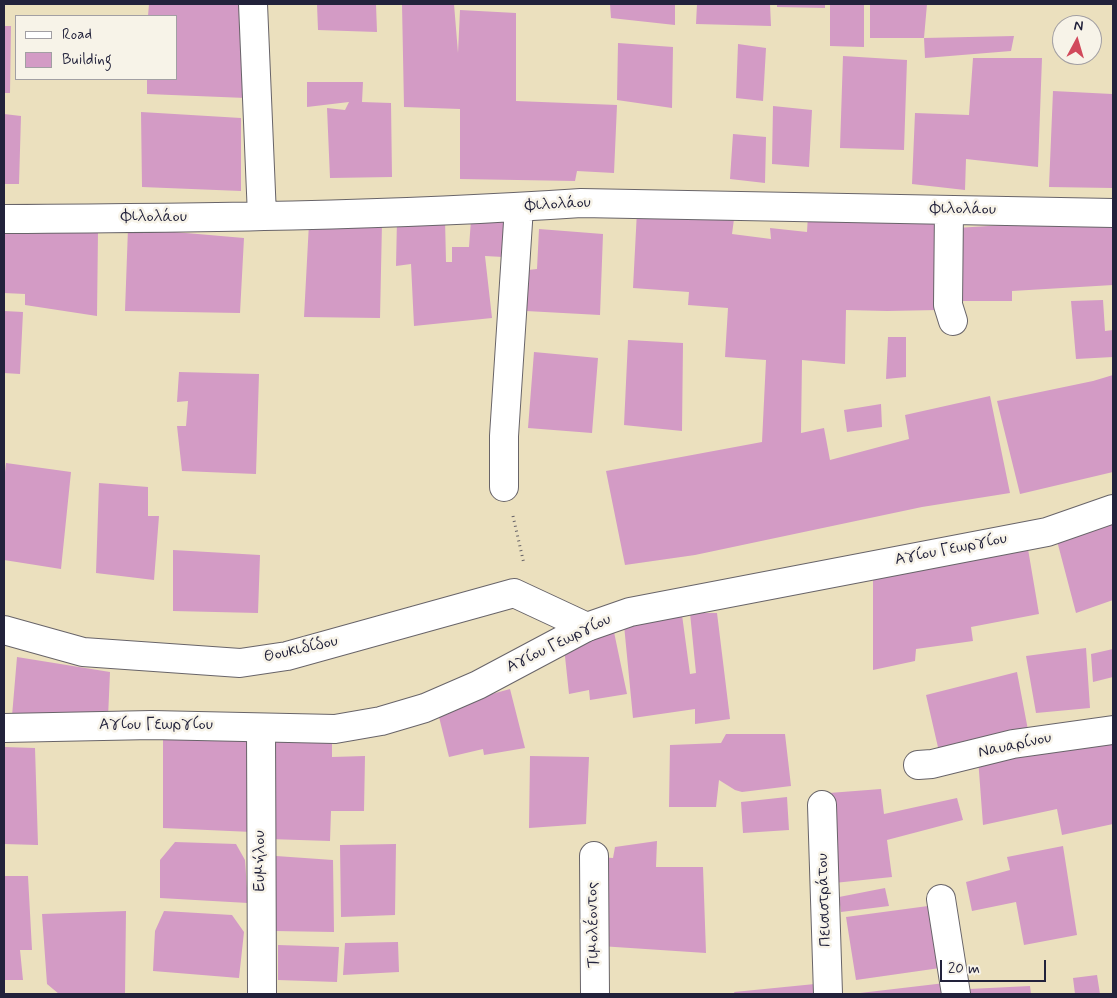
<!DOCTYPE html>
<html>
<head>
<meta charset="utf-8">
<style>
	body { margin:0 }
	#map { position:relative; width:1117px; height:998px; overflow:hidden; background:#ebe0be; font-family:Mynerve,sans-serif }
	canvas { display:block }
	.frame { position:absolute; inset:0; border:5px solid #22223b; pointer-events:none }
	.legend { position:absolute; left:15px; top:15px; width:162px; height:65px; box-sizing:border-box; background:#f7f3e8; border:1px solid #a29fa3; margin:0; padding:6px 9px; list-style:none; font-size:15px; color:#22223b }
	.legend li { display:flex; align-items:center; gap:10px; height:25px }
	.legend b { width:25px; border:1px solid #a29fa3 }
	.north { position:absolute; left:1052px; top:15px; width:50px; height:50px; box-sizing:border-box; background:#f7f3e8; border:1px solid #a29fa3; border-radius:50%; rotate:6deg; font-size:14px; font-weight:700; line-height:20px; text-align:center; color:#22223b }
	.north::after { content:''; display:block; margin:auto; width:18px; height:22px; background:#d1495b; clip-path:polygon(50% 0,100% 100%,50% 72%,0 100%) }
	.scale { position:absolute; left:940px; top:960px; width:106px; height:22px; box-sizing:border-box; border:2px solid #22223b; border-top:0; padding-left:6px; font-size:15px; line-height:18px; white-space:nowrap; color:#22223b; -webkit-text-stroke:4px #f7f3e8; paint-order:stroke }
</style>
</head>
<body>
<div id="map">
<canvas width="1117" height="998"></canvas>
<div class="frame"></div>
<ul class="legend">
<li><b style="height:6px;background:#fff"></b>Road</li>
<li><b style="height:14px;background:#d39bc5"></b>Building</li>
</ul>
<div class="north">N</div>
<div class="scale">20 m</div>
</div>
<script>
const ctx = document.querySelector('canvas').getContext('2d');
ctx.lineJoin = 'round';
function paint(path, color) { ctx.fillStyle = color; ctx.fill(path, 'evenodd'); }
function trace(path, color, width, dash) { ctx.strokeStyle = color; ctx.lineWidth = width; ctx.lineCap = dash ? 'butt' : 'round'; ctx.setLineDash(dash || []); ctx.stroke(path); }
function drawText(font, color, halo, rows, align = 'center') {
  ctx.font = font + ' Mynerve,sans-serif'; ctx.lineWidth = 5; ctx.setLineDash([]); ctx.textBaseline = 'middle'; ctx.strokeStyle = halo; ctx.fillStyle = color; for (const [text, x, y, turn = 0] of rows) {
    ctx.save(); ctx.translate(x, y); ctx.rotate((+turn || 0) * Math.PI / 180); ctx.textAlign = isNaN(turn) ? turn : align; if (halo) ctx.strokeText(text, 0, 0); ctx.fillText(text, 0, 0); ctx.restore();
  }
}
paint(new Path2D(`
	M149,4H247L246,98L147,94V79H176V16H148Z
	M317,4H376L377,32L318,30Z
	M402,4H454L458,53L460,10L516,13V101L617,105L614,173L577,171L575,181L460,179V109L404,107Z
	M610,4H675V25L611,18Z
	M697,4H770L771,26L696,24Z
	M777,4H825V8L777,7Z
	M830,4H864V47L830,46Z
	M870,4H927L924,38H870Z
	M4,26H11L10,93H4Z
	M1014,36L1011,51L925,58L924,38Z
	M618,43L673,47L672,108L617,100Z
	M738,44L766,48L763,101L736,98Z
	M843,56L907,60L904,150L840,148Z
	M973,58H1042L1038,167L966,159L965,190L912,184L915,113L969,115Z
	M307,82H363L362,102L391,103L392,177L330,178L327,108L345,110L349,102L307,107Z
	M1053,91L1112,94L1113,188L1049,187Z
	M773,106L812,110L809,167L772,164Z
	M141,112L241,118V191L142,187Z
	M4,114L21,116L19,184H4Z
	M733,134L766,137L765,183L730,179Z
	M637,211L734,219L732,234L771,239L770,228L807,232L808,215L939,221L938,310L887,311L846,310L845,364L802,360L801,433L824,428L830,460L909,439L905,415L990,396L1010,493L922,507L695,555L625,565L606,471L762,442L766,360L725,357L728,308L688,305L689,292L633,288Z
	M397,219H445L446,262H452V247H469L471,220L505,222L503,257L485,256L492,318L414,326L411,264L396,266Z
	M1113,219V285L1012,291V301H959L956,228L1070,221V227Z
	M309,223H382L380,318L304,317Z
	M4,226L98,231L97,316L25,305V294L4,293Z
	M128,228L244,238L240,313L125,311Z
	M539,229L603,234L600,315L526,311L528,270L537,269Z
	M1103,300L1105,331L1113,330V357L1076,359L1071,301Z
	M4,311L23,312L20,374L4,373Z
	M888,337H906V377L886,379Z
	M628,340L683,343L682,431L624,425Z
	M534,352L598,358L592,433L528,428Z
	M179,372L259,374L256,474L182,471L177,426H186L188,401L177,402Z
	M1113,375V472L1020,494L997,401L1093,381Z
	M881,404L882,427L847,432L844,410Z
	M6,463L71,472L61,569L4,560V481Z
	M99,483L148,487V516H159L154,580L96,573Z
	M1113,518V600L1076,613L1056,537Z
	M1028,549L1039,614L971,627L973,641L916,649L915,661L873,670V573Z
	M173,550L260,555L258,613L173,611Z
	M690,613H717L730,719L695,724V709L633,718L624,625L682,615L690,674L696,673Z
	M614,632L627,694L590,700L589,690L569,694L564,647Z
	M1086,648L1090,708L1036,713L1026,656Z
	M1113,649V677L1093,682L1091,654Z
	M17,657L110,672L108,718L12,716Z
	M1017,672L1028,730L940,756L926,695Z
	M510,689L525,748L484,755L483,749L449,757L437,709Z
	M163,732L252,737V832L163,828Z
	M726,734H785L791,786L742,792L735,790L719,780L716,807H669L670,745L721,743Z
	M268,736L332,739V757L365,756L364,811H331L330,841L269,839Z
	M1113,741V824L1062,835L1057,809L983,825L978,758Z
	M4,747L35,748L38,845L4,844Z
	M530,756L589,757L586,824L529,828Z
	M881,789L884,814L957,798L963,820L887,840L892,877L834,883L829,793Z
	M787,797L789,830L743,833L741,802Z
	M657,841L656,867H703L706,953L600,946V857L613,858L615,847Z
	M175,842L236,844L245,860L248,903L160,898V860Z
	M396,844L395,915L341,917L340,845Z
	M1063,846L1077,935L1024,945L1016,902L972,911L966,882L1010,870L1007,857Z
	M276,856L333,860L334,932L275,931Z
	M4,876H28L32,950H20L23,980H4Z
	M885,888L889,906L841,912L839,897Z
	M928,906L940,968L856,980L846,917Z
	M126,911L125,994H59L47,984L42,914Z
	M164,911L232,915L244,932L239,978L153,971L155,931Z
	M398,942L399,972L343,975L345,943Z
	M278,945L339,947L337,982L278,980Z
	M1097,975L1100,994H1075L1073,978Z
	M945,983L947,994H860V993Z
	M815,984L816,994H735L734,992Z
	M1030,986L1031,994H970L969,989Z`), '#d39bc5');
const minor = new Path2D(`
	M253,4L262,216
	M949,210L948,305L953,321
	M4,219C196,218 389,216 581,203L1113,213
	M504,487V436L519,207
	M4,630L83,652L240,663L287,656L514,593L587,627
	M261,728L262,994
	M918,765L932,764L1013,744L1113,730
	M822,805L828,994
	M594,856L595,994
	M941,899L956,994`);
const tertiary = new Path2D(`
	M4,728L152,725L335,729L381,721L425,708L478,685L587,627L630,612L1047,532L1113,509`);
trace(minor, '#686469', 30);
trace(tertiary, '#686469', 30);
trace(new Path2D(`
	M513,516L524,564`), '#686469', 3, [1, 4]);
trace(minor, '#fff', 28);
trace(tertiary, '#fff', 28);
drawText('16px', '#22223b', '#f7f3e8', [
	["Φιλολάου",558,205,-3],
	["Φιλολάου",963,210,1],
	["Φιλολάου",154,218],
	["Αγίου Γεωργίου",951,550,-11],
	["Αγίου Γεωργίου",559,644,-26],
	["Θουκιδίδου",301,650,-13],
	["Αγίου Γεωργίου",156,726],
	["Ναυαρίνου",1015,746,-12],
	["Ευμήλου",261,861,-90],
	["Πεισιστράτου",825,900,-92],
	["Τιμολέοντος",594,925,-91]
]);
</script>
</body>
</html>
